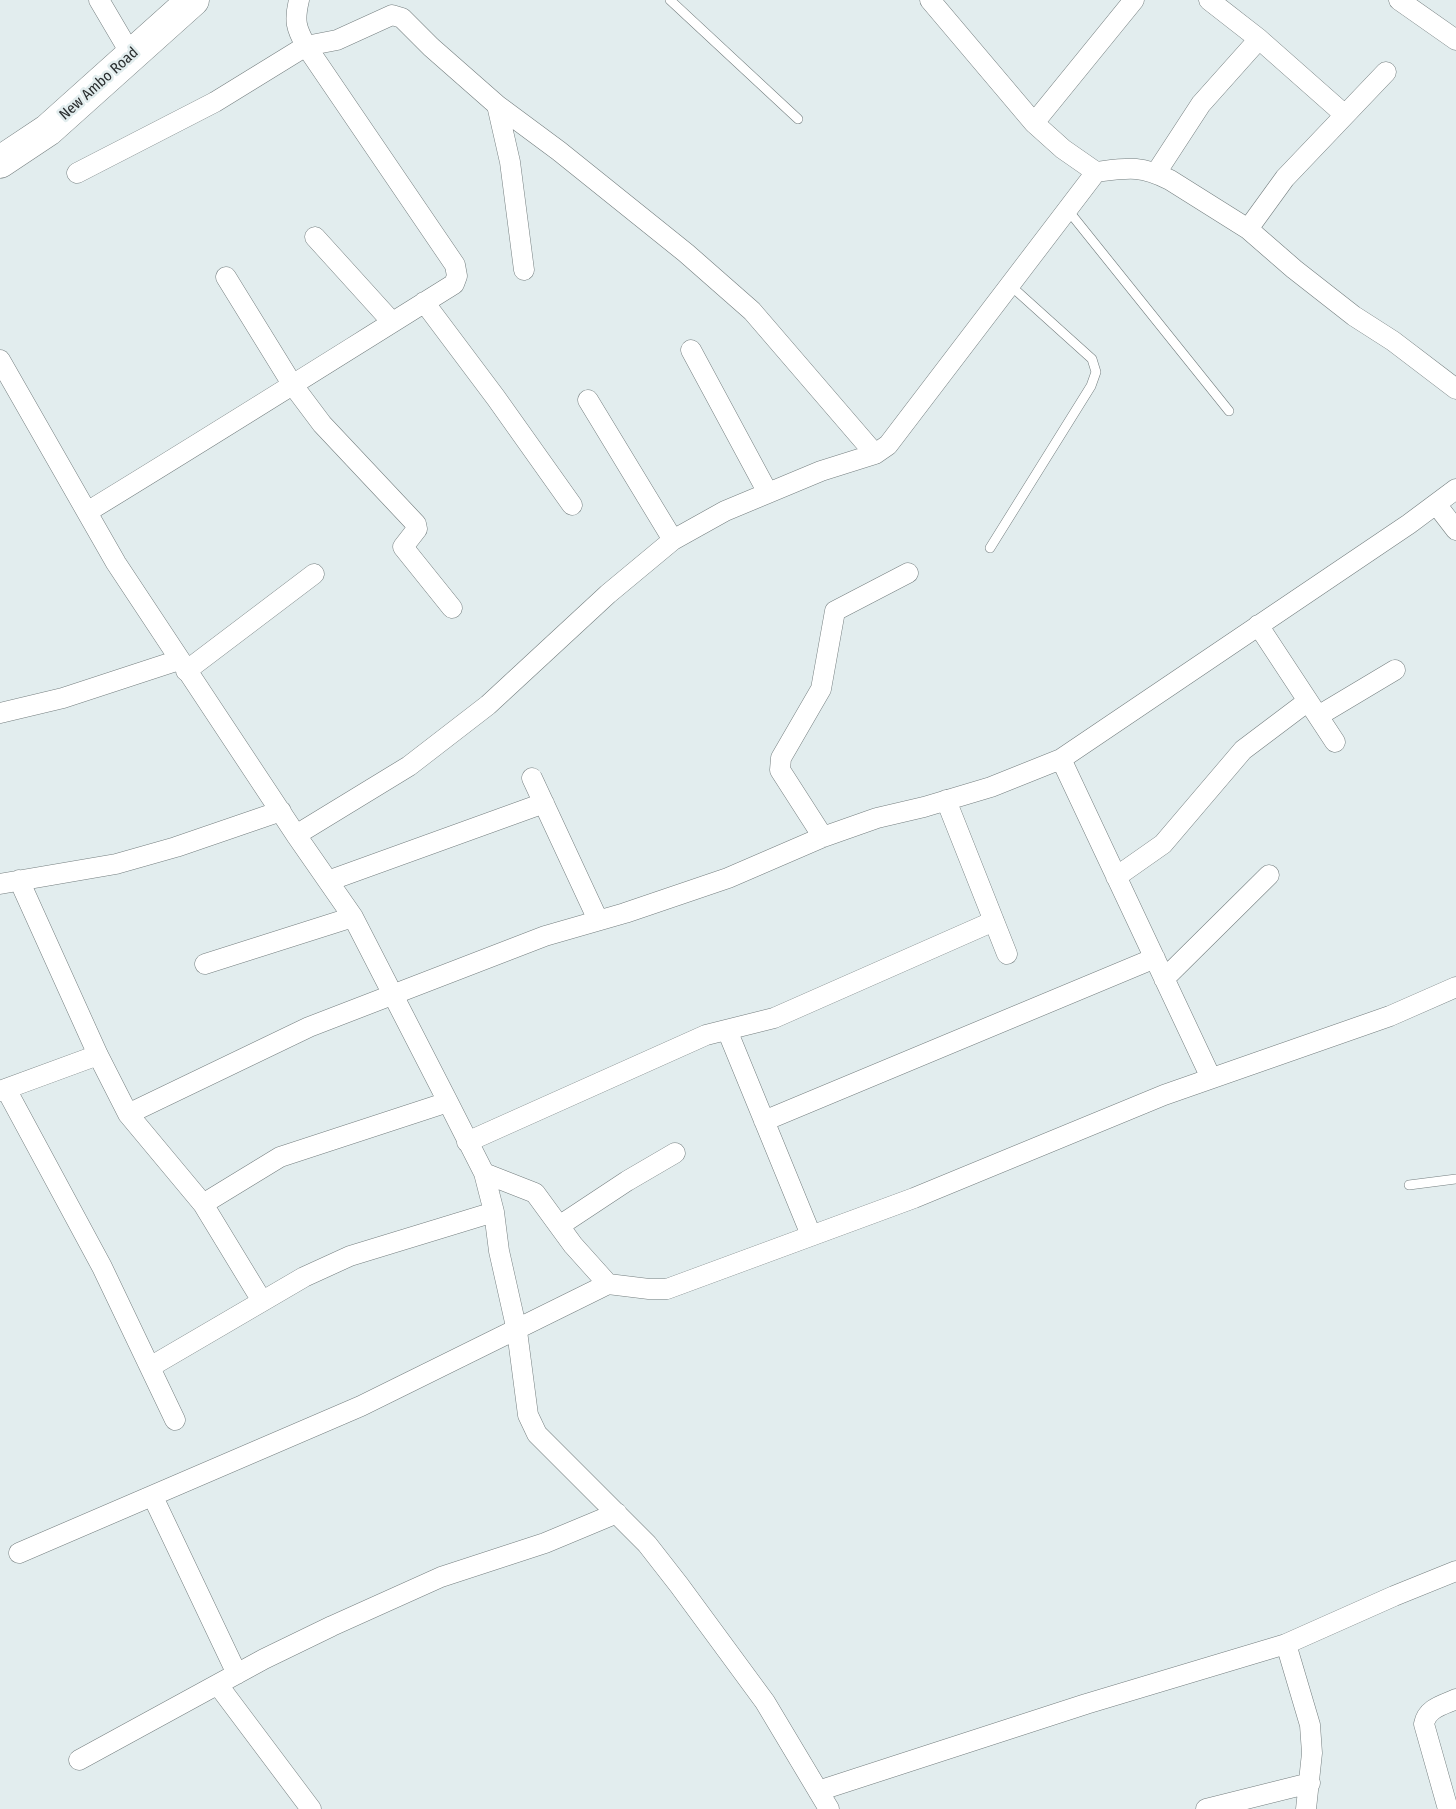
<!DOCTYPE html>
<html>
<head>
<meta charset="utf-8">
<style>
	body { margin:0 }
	canvas { display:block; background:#e2edee }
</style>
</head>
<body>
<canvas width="1456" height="1809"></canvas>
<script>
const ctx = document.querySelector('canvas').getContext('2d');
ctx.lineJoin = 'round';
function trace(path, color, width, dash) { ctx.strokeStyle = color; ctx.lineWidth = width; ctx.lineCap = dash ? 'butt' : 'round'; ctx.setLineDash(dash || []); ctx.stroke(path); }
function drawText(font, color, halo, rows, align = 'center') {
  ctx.font = font + ' "Fira Sans Condensed",sans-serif'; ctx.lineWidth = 5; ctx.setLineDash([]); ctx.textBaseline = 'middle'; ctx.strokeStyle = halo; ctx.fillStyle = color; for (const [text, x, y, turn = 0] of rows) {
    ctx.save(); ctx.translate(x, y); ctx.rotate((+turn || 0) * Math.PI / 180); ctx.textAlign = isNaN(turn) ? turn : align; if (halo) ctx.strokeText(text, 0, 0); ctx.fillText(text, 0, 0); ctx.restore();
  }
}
const service = new Path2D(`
	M670,0L798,119
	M1067,209L1229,411
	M990,548L1091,386L1096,372L1092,359L1011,286
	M1409,1185L1456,1179`);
const minor = new Path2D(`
	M99,0L132,56
	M930,0L1034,123L1063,149L1096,172
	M1209,0L1259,39L1345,115
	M1399,0L1456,40
	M497,105L510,162L524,270
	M1034,123L1134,0
	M77,173L215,102L306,46L337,40L392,15L402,18L431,47L497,105L559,151L686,253L752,311L875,454
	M1156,173L1201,104L1259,39
	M1248,229L1285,178L1386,72
	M315,237L392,322
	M226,277L292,384L322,424L416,524L417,529L403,547L452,608
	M424,302L496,398L572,505
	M691,350L768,493
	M0,360L116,563L296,835L353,917L448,1102L484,1173L494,1212L499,1251L517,1331L528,1415L537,1434L647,1544L679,1585L765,1702L829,1809
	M588,400L673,540
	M1436,504L1456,530
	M87,512C210,437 332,360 454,284L457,276L455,265L306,46C296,28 294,21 299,0
	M1258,625L1335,742
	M186,671L314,574
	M0,713L63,698L179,660
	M1318,716L1395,670
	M1061,759L1211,1078
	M532,778L598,920
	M946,800L1007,954
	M296,835L409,766L488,705L608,594L673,540L725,511L821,471L875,454L888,445L1096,172C1128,168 1140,165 1170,180L1248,229L1294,269L1354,316L1393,341L1456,389
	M823,837L780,770L781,758L821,689L835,611L908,573
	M1116,877L1163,844L1243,750L1308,701
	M19,880L98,1055L128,1114L203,1204L262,1301
	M328,881L544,803
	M0,884L116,864L176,847L281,811
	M205,964L353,917
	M1164,979L1269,875
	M727,1030L811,1235
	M6,1089L102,1267L175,1420
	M0,1091L98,1055
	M128,1114L309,1027L545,936L625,913L728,878L823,837L877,818L924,807L991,787L1061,759L1409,524L1456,489
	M764,1121L1155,958
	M467,1142L706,1035L774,1018L994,921
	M484,1173L535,1193L573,1245L608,1284
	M203,1204L280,1157L448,1102
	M559,1226L627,1181L675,1153
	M150,1367L304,1277L350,1256L494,1212
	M153,1497L237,1674
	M19,1553L361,1406L608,1284L649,1289H667L914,1198L1164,1095L1390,1016L1456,987
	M1286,1644L1310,1725L1312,1753L1306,1809
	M218,1685L311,1809
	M79,1760L264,1659L332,1626L441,1577L545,1543L617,1513
	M818,1791L1086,1704L1286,1644L1394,1596L1456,1571
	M1206,1809L1310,1783
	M1448,1809L1424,1724C1427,1708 1443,1705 1456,1699`);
const trunk = new Path2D(`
	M0,162L48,130L193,0`);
trace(service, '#747e7f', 10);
trace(minor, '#747e7f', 21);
trace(trunk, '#747e7f', 33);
trace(service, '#fff', 9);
trace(minor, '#fff', 20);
trace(trunk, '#fff', 32);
drawText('15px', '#2a2e2f', '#e2edee', [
	["New Ambo Road",99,84,-42]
]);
</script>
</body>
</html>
